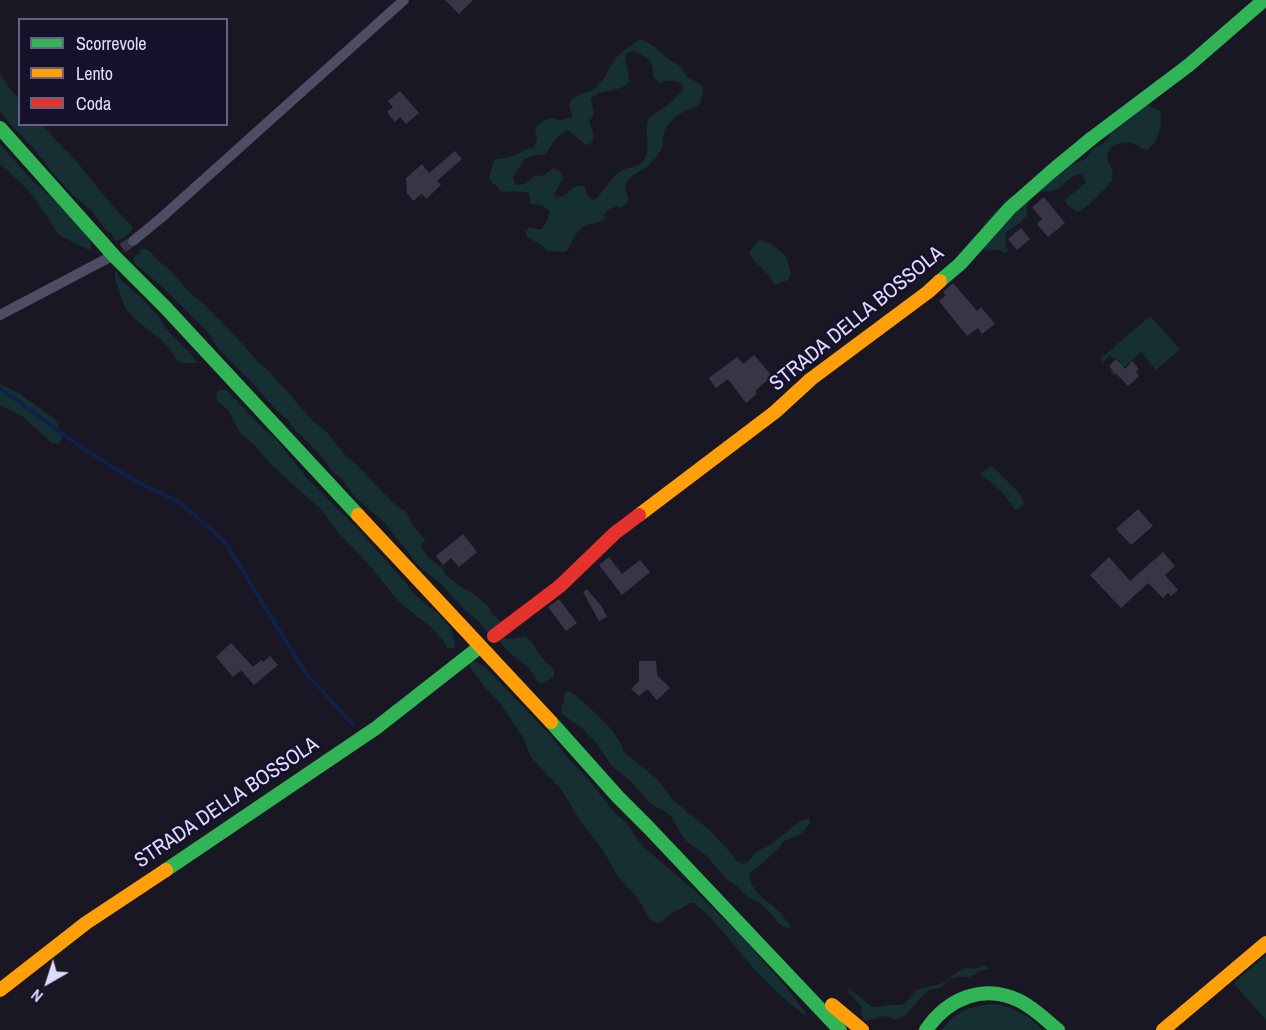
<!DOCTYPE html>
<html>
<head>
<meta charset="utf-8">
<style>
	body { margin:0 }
	#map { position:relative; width:1266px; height:1030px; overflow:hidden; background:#1a1724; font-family:"Archivo Narrow",sans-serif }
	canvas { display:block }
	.legend { position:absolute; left:18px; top:18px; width:210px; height:108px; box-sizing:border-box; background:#16112a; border:2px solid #67627f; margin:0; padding:8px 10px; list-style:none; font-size:18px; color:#e0dbfe }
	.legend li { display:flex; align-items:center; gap:12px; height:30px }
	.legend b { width:30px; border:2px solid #67627f }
	.north { position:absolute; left:18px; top:952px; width:60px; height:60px; -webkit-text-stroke:4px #16112a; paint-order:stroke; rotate:219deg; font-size:16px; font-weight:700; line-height:24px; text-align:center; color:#e0dbfe }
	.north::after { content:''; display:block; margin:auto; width:21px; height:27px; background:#e0dbfe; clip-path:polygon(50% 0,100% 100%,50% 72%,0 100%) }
</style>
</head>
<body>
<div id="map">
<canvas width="1266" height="1030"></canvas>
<ul class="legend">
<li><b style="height:8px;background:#30b455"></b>Scorrevole</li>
<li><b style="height:8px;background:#ff9f0a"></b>Lento</li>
<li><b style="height:8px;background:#e5322d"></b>Coda</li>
</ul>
<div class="north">N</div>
</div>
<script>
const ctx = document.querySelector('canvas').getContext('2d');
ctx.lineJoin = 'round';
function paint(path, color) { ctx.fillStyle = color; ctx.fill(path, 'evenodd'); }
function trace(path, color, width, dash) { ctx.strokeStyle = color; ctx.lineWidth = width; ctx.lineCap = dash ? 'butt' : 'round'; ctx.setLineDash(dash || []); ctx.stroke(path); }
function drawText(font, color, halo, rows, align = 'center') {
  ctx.font = font + ' "Archivo Narrow",sans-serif'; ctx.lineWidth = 5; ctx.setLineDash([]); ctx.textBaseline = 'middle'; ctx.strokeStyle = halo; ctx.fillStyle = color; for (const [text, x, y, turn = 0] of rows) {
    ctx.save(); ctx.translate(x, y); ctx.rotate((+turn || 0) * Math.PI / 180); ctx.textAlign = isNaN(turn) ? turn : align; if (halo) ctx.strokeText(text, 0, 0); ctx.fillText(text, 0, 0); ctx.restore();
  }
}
paint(new Path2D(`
	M639,40H643L655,47L668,59L680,66L687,77L700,84L703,87V92L700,104C693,109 685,110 678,115C673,118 665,127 664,133C662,139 664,146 660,151C657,156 652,162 648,166C642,171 629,175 626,184C623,195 636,200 620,208L616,206L608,210L604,214L605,219C599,222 597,223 591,224C578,226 573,239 568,250L564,252L548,251L540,244L527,237L526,232L529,227L537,229H542L547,221L550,211L542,205L531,204L529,193C525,192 509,191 504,192L500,190L497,186L492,183L489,179L494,160C501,158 514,157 520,153C523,152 526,149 529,148L533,149L537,139L535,129C540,121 550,115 559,120L572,117C572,111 568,108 570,103C573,94 587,94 594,89C605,81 608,68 616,58C620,53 634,43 639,40ZM634,51C647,58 655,61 653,76L659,83C668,80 678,78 684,88C679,94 674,100 668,105C662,110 653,113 649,119C643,128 652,150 644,160C640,167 629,167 623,170C612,175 605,189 597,198L593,200L589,197L584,186C575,185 571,189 565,196L555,197V192L563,179L562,173L553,168L545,175L535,176L524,184L520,185L515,183L513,178L524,159L532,156L542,155L546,153L555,140L566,130C576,133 580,144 589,145C597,138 592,131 589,122L594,114L591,99C601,87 619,94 629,82C629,79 629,75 628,72C627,62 620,53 634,51Z
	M0,75C7,83 11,92 19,98L20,124L43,125C54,140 69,152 81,167C97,186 112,207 131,225L133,229L127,235L116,242L112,234L105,229L92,211L74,196L51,171L36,151L10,124L0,111Z
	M1143,100L1151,107L1160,111C1163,125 1159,142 1146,151C1141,148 1134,143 1129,142C1121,141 1107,147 1107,157C1108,165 1115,171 1112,180C1110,185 1084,210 1078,212L1067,205L1065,201C1072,192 1079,190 1086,182L1082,174C1062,176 1064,195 1042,191C1036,195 1029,199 1027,205C1026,212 1029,210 1026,216C1023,223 1013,227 1006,232L1005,246L1009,250L1005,253C997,246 989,254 980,248L977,238L984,224L1006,200L1013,195L1031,192L1069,166L1085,159L1094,148L1103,144L1109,137L1111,128Z
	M0,144C11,156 21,168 32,180C47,195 95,228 91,251L59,235L37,201L23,185L0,164Z
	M759,240L771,244L786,256L791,275L788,280L774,285C770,271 753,266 749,252Z
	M141,249H145L149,251L161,263L168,268L191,294L202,302L237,338L260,364L270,372L275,379L291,395L298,405L313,421L327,432L346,456L356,464L391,501L401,509L405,510C408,515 410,520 413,525C417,531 422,535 426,542L422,543L421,547L428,557L442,568L445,574L458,585L474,594L490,608L491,612L502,623L488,633L478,621L466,611L438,581L421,569L385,523L354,496L342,479L332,471L320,454L305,440L303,436L296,432L288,420L277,411L255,386L218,348L208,333L196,320L160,285L140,268L135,264L133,258L139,253Z
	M115,270L122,281L141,297L160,318L166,329L192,355L197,363H183L176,360C167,337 141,329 127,310C123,305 122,299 120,293C117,285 114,278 115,270Z
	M1150,316L1180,349L1156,370L1141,352L1115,376L1110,371L1120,361L1116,358L1113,359L1110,355L1103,362L1100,359Z
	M0,384L20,394L56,420L61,432L62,439L59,444L52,443L22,416L0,405Z
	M218,390H226L267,432L275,438L307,478L359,530L363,535L406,583C417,602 442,611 452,631C453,635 454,641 455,645L454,648H447L444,642L432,628L400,603L370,566L336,530L321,509L289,481L269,462L255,446L240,433L228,410L218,402L216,396Z
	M992,466L1019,493L1024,504L1019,509L1015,510L1002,492L980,473Z
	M525,636L530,640L543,659L554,670V676L542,684L538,682C533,669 521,662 510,653C506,649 503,645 499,641L503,638L512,639Z
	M472,660L485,667L552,737L566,756L587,778L615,813L626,822L642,846L693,889L741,936L781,981L805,1012L806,1016C785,1001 765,981 748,962C731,942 715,920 694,903H691L670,914L663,921L658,923L650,920L638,898L618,877L603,850L582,823L560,788L536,763L530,755L524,739L500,703L486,689L470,667V664Z
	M569,691L574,694L592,710L610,728L620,742L624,752L658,780L673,800L708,829L732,854C735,860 737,863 744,864L749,861L756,852L773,843L800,821L809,818L810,823L800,835L786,840L782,843L779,848L758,867L751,871L749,875L752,885L758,894L780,912L789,924V929L779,924L772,915L759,902L749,898L736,885L726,879L707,856L687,842L681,834L672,817L664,811L651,804L630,781L611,765L596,743L583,729L562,714L561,708L564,700V694Z
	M1266,955V1020L1235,985V982Z
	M985,965L990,969L979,971L971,977H960L949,979L942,987L927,991L906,1015L900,1018L895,1019L885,1016L879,1017L866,1021L862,1017L861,1006L849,993L847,987L872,1007H877L888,1005H900L906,1003L916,990L943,983L963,968L974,969Z
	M997,1004L1014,1009L1031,1019L1042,1030H942C955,1010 974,1005 997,1004Z`), '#152f32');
trace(new Path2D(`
	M0,388L81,447L135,481L181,503L225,542L305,672L353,725`), '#0f2148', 4);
paint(new Path2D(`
	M445,0H473L459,14Z
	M400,91L419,113L406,124L400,117L395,122L387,112L393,107L388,101Z
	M455,151L462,159L437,181L441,185L426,199L422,194L413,201L407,193L406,178L422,164L429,173Z
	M1044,197L1065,223L1048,237L1037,224L1042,219L1032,207Z
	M1021,228L1030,239L1017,250L1008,239Z
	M953,283L977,311L981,307L995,324L982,334L978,328L967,336L939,301L946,295L943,292Z
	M754,355L772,376L755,391L757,394L746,403L728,379L716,388L709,378L737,357L743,364Z
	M1116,359L1125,369L1132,361L1139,369L1136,372L1139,376L1128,386L1109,366Z
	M1138,509L1153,526L1131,545L1116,529Z
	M463,534L477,552L459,567L451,558L443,565L436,556Z
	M1163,552L1175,566L1165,575L1178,590L1171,596L1168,593L1163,598L1148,583L1121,608L1090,575L1109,557L1130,581Z
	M609,557L622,574L640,560L650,572L622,595L599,565Z
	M587,589L602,607L607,617L599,621L583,592Z
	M559,599L577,623L566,631L548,607Z
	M231,643L253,667L261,660L263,662L270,656L278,665L254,685L241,670L233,677L216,657Z
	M639,661H656L657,675L670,688L657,700L647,689L639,696L631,689L639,681Z`), '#393546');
trace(new Path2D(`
	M110,257L133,241`), '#383445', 10, [10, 5]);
trace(new Path2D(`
	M133,241L161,218L404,0
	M0,315L110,257`), '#4e4d64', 10);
trace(new Path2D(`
	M0,128L115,257L165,307L358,515
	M940,281L960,264L1010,208L1052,171L1092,138L1189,65L1264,0
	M551,722L618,797L649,828L840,1030
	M166,870L376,728L477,649
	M926,1030C948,998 984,983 1020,1001C1034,1008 1046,1020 1058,1030`), '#30b455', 14);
trace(new Path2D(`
	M358,515L551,722
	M639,515L775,412L811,379L928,292L940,281
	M0,990L86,923L166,870
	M832,1005L862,1030
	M1163,1030L1266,943`), '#ff9f0a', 14);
trace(new Path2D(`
	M494,636L560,586L615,533L639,515`), '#e5322d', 14);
drawText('21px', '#e0dbfe', '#16112a', [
	["STRADA DELLA BOSSOLA",857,319,-39],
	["STRADA DELLA BOSSOLA",227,803,-34]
]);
</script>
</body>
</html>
